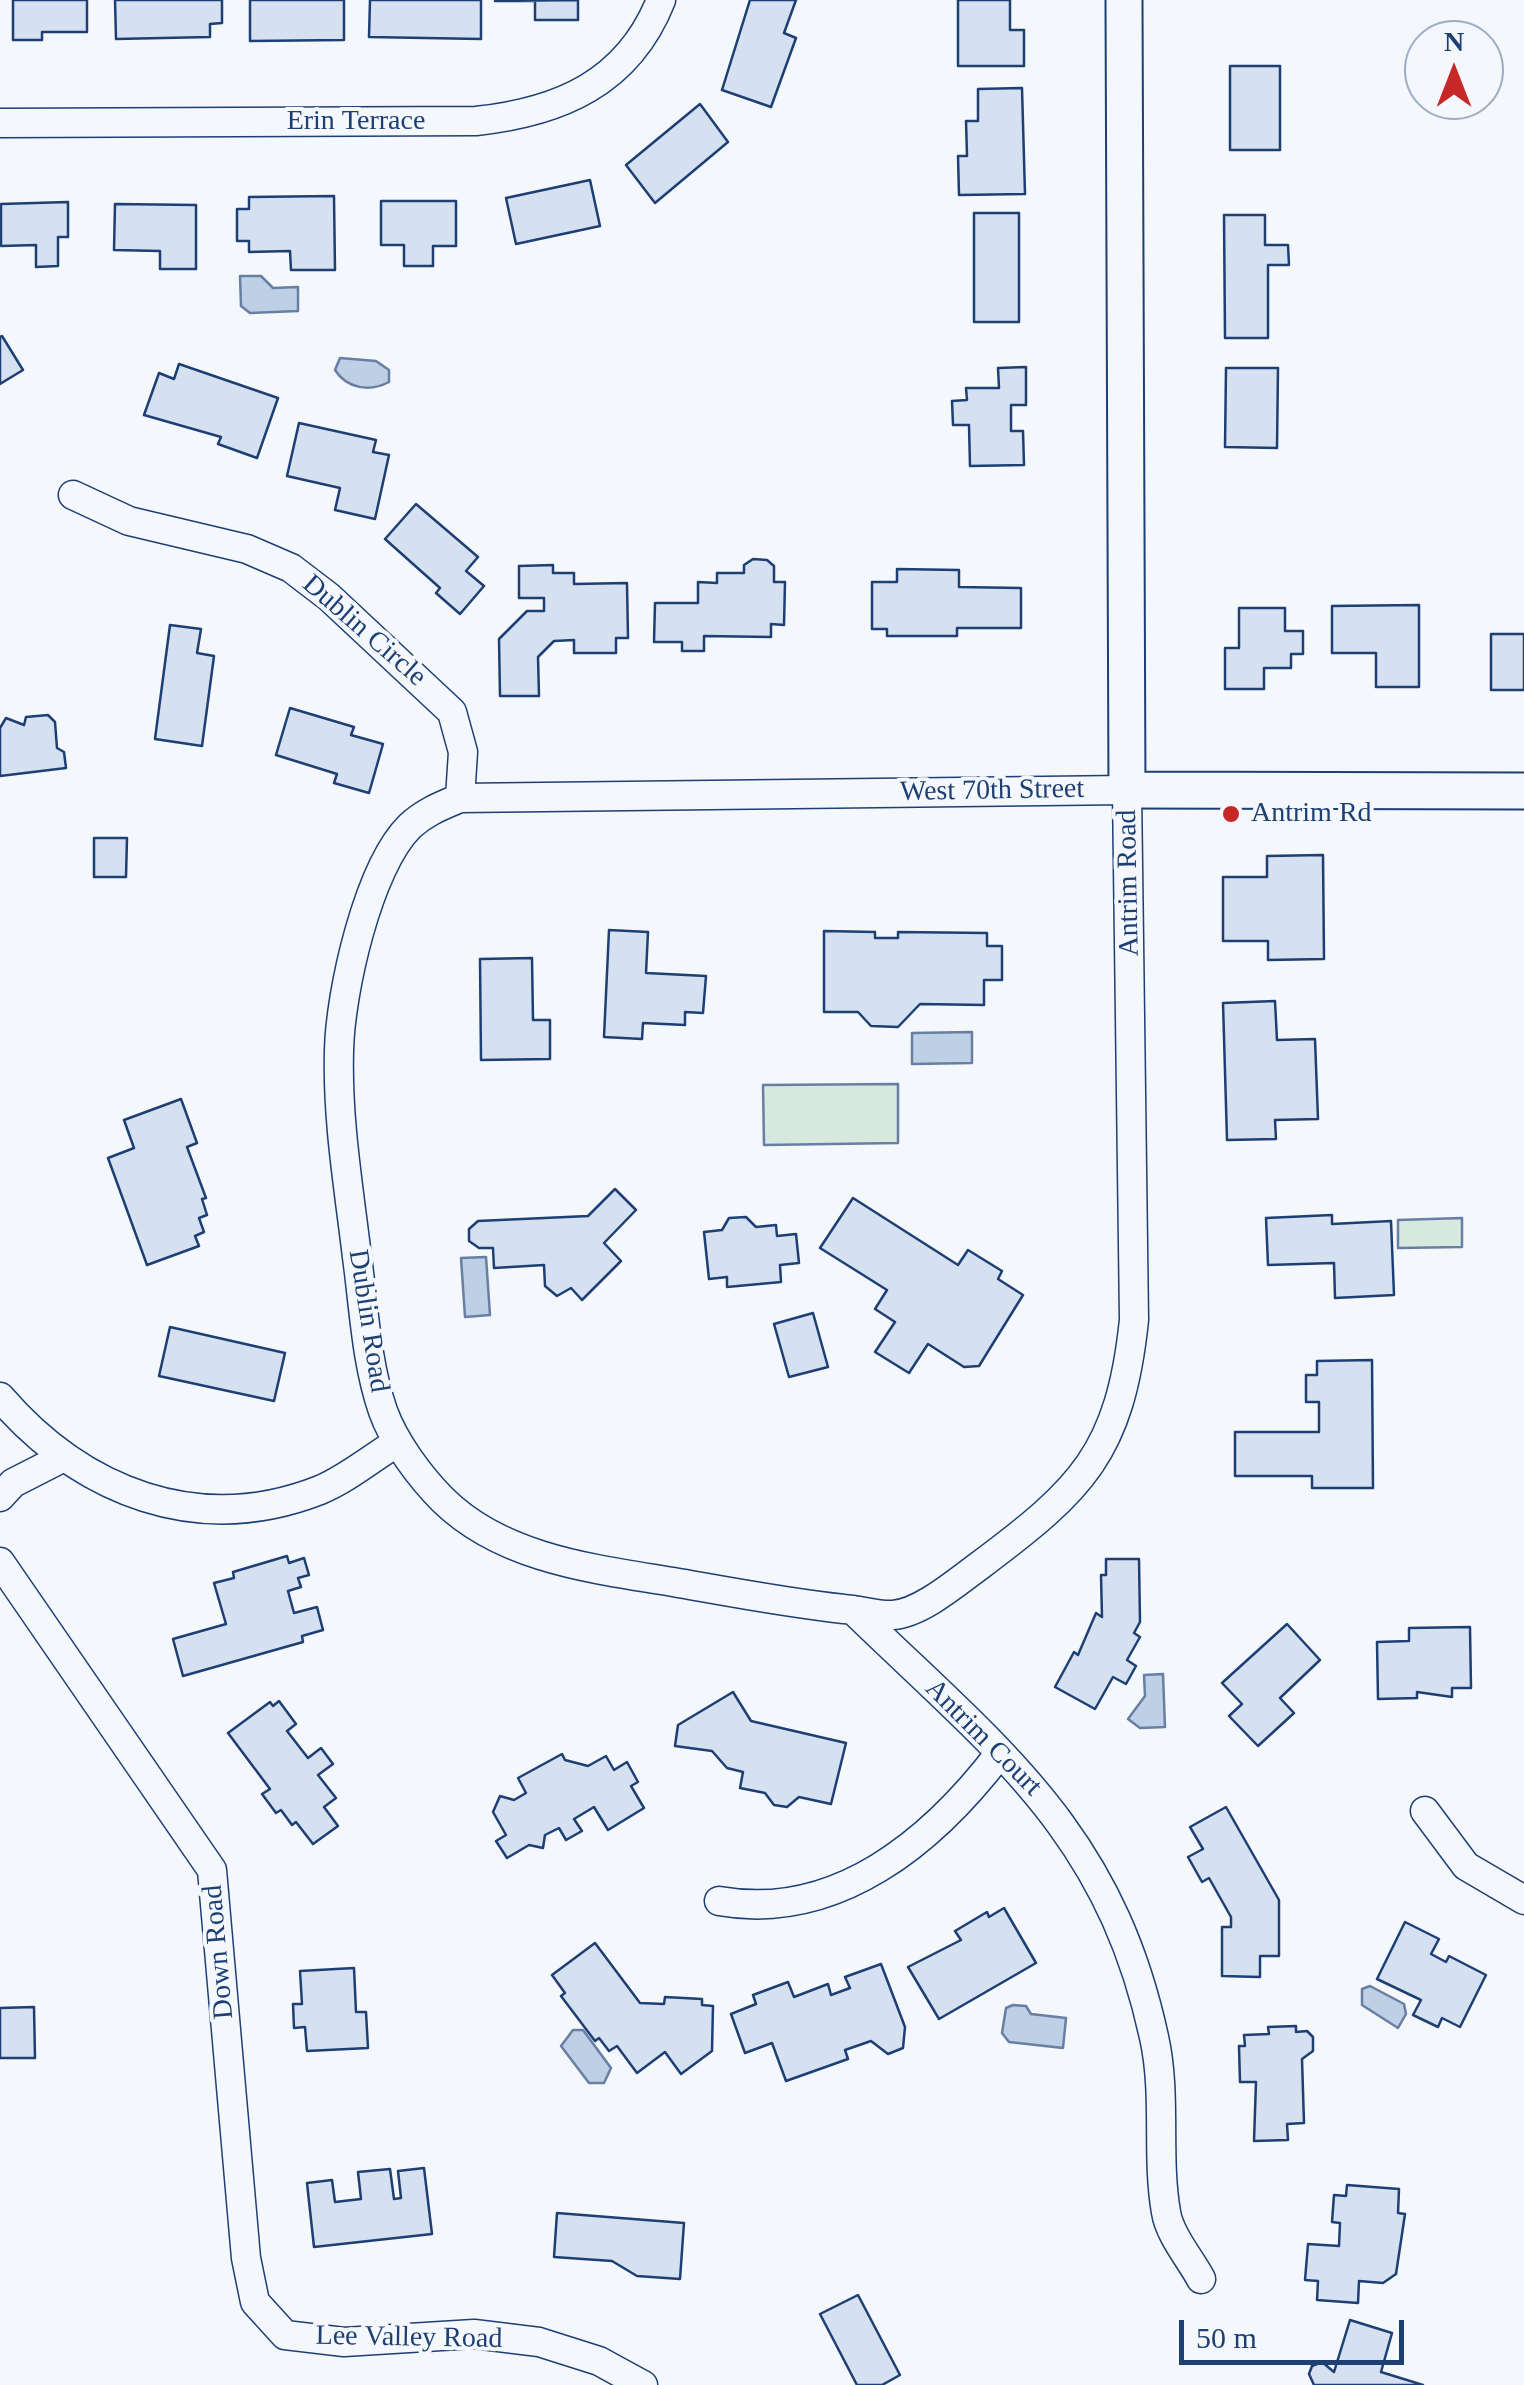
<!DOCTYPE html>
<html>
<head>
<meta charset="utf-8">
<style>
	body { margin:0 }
	#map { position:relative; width:1524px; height:2385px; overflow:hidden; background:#f4f7fb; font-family:"Times New Roman",serif }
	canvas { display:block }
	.north { position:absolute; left:1404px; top:20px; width:100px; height:100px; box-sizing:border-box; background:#f4f7fb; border:2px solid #9eadc5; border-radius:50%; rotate:0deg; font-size:28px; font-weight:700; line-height:40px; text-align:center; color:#1d3f73 }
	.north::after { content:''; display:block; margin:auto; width:35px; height:45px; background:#c62828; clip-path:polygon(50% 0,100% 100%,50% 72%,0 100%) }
	.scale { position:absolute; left:1179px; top:2320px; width:225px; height:45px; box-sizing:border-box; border:5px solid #1d3f73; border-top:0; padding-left:12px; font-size:30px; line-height:35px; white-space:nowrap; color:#1d3f73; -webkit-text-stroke:8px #f4f7fb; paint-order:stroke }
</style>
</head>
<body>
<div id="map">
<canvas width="1524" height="2385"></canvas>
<div class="north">N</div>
<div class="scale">50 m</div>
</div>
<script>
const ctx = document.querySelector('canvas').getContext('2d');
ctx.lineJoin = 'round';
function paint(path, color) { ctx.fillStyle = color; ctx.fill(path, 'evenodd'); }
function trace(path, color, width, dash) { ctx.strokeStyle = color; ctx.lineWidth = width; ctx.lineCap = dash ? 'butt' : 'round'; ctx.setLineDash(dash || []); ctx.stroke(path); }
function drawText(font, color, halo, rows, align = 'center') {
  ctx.font = font + ' "Times New Roman",serif'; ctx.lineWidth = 8; ctx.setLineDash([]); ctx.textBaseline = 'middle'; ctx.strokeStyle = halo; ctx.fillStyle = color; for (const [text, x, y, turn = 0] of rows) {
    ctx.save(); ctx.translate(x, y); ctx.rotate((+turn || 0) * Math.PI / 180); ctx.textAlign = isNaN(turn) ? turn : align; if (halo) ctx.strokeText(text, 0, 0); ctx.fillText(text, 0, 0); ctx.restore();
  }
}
const green = new Path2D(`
	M898,1084V1143L764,1145L763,1085Z
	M1462,1218V1247L1398,1248V1220Z`);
paint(green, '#d7e8df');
trace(green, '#687fa3', 2.5);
const water = new Path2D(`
	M240,276H261L273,288L298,287V311L250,313L241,306Z
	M340,358L376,361L389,370V382C370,392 347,389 335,370Z
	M972,1032V1063L912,1064V1033Z
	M486,1257L490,1315L465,1317L461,1258Z
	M1163,1674L1165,1727L1140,1728L1128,1719L1145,1696L1144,1675Z
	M1370,1986L1404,2004L1406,2014L1398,2028L1362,2005V1989Z
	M1013,2005L1026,2006L1031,2014L1066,2018L1063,2048L1009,2042L1002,2033L1006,2008Z
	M573,2030H583L611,2068L604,2083H589L561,2046Z`);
paint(water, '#bed0e5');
trace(water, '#687fa3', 2.5);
const building = new Path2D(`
	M13,0H87V32H42V40H13Z
	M115,0H222V23L210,24V37L116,39Z
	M250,0H344V40L250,41Z
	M370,0H481V39L369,37Z
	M578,0V20H535V1H495Z
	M750,0H796L784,33L796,38L771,107L722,90Z
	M958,0H1010V30H1024V66H958Z
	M1230,66H1280V150H1230Z
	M1022,88L1025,194L959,195L958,156H967L966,121H978V89Z
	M700,104L728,142L655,203L626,165Z
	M590,180L600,226L516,244L506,198Z
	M334,196L335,270H291L290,251L249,252V241H237V209H249V197Z
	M381,201H456V246H433V266H404V245H381Z
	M68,202V237H58V266L36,267V245L1,246V204Z
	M115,204L196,205V269H160V251L114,250Z
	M974,213H1019V322H974Z
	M1224,215H1265V245H1288L1289,265H1268V338H1225Z
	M2,336L23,370L0,384V337Z
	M179,364L278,398L257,458L218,444L221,437L144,415L159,373L174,379Z
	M1026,367V405H1011V431H1023L1024,465L970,466L969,425H953L952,401L967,400L966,388H999L998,368Z
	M1226,368H1278L1277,448L1225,447Z
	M299,423L376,440L373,452L389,455L375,519L335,510L340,488L287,476Z
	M416,504L478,557L466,571L484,586L460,614L436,593L440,588L385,539Z
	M753,559L767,560L774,566V582H785L784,625L771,624V637L704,636V651H682V642H654L655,603H698V582L717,583V573H744V565Z
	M553,565V573H574V584L627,583L628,638H616V653H574V640L554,641L538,657L539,696H500L499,639L527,611H544V598H519V566Z
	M897,569L959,570V587L1021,588V628H957V636H887V629H872V582H897Z
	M1419,605V687H1376V653H1332V606Z
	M1239,608H1285V631H1303V654H1291V668H1264V689H1225V648H1239Z
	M170,625L201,629L197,653L214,656L202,746L155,739Z
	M1491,634H1524V690H1491Z
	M290,708L354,727L351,735L383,744L369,793L334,783L337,774L276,755Z
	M48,715L55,722L57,748L64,752L66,768L0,776V728L6,718L24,725L26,717Z
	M94,838H127L126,877H94Z
	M1323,855L1324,959L1268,960V941H1223V877H1267V856Z
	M609,930L648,932L646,973L706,976L703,1013L685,1012V1025L643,1023L642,1039L604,1037Z
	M824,931L875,932V938H898V932L987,933V946H1002V980H984V1005L920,1004L898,1027L871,1026L858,1012H824Z
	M532,958L533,1020H550V1059L481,1060L480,959Z
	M1275,1001L1277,1040L1315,1039L1318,1119L1275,1120L1276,1139L1227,1140L1223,1003Z
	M181,1099L197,1143L187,1147L206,1198L202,1199L207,1215L199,1218L204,1232L195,1236L199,1246L147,1265L108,1158L134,1148L124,1120Z
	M615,1189L636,1210L604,1243L621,1261L582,1300L571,1288L557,1296L545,1286L544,1265L494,1268L493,1248H479L469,1241V1229L478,1221L588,1216Z
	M853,1198L958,1265L968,1250L1002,1271L998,1279L1023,1295L979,1366L964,1367L928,1344L909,1373L875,1352L895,1322L875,1309L887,1290L820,1248Z
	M1332,1215V1224L1391,1221L1394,1295L1335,1298L1334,1263L1268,1265L1266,1218Z
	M746,1217L756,1227L776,1225L777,1236L796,1234L799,1263L780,1265L781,1282L727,1287V1277L709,1279L704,1232L722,1230L729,1218Z
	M813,1313L828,1367L789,1377L774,1324Z
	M170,1327L285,1353L274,1401L159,1376Z
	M1372,1360L1373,1488H1312V1476H1235V1432H1319V1402H1306V1375H1317V1361Z
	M287,1556L289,1563L304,1558L309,1575L298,1578L301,1587L288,1591L294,1613L317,1607L323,1630L302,1636L303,1642L183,1676L173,1639L226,1624L214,1583L234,1578L233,1572Z
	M1106,1559H1139L1140,1622L1134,1633L1140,1637L1127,1660L1136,1666L1126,1684L1113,1677L1095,1709L1055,1687L1074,1652L1078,1655L1096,1613L1102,1617L1101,1575H1106Z
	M1287,1624L1320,1660L1280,1698L1294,1713L1258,1746L1229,1716L1242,1704L1222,1683Z
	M1470,1627L1471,1688H1452V1697L1417,1692V1698L1378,1699L1377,1642L1409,1641V1628Z
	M733,1692L751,1721L846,1743L831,1804L799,1797L787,1807L774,1805L765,1793L740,1788L743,1772L727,1768L712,1751L675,1746L678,1725Z
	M279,1701L296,1724L287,1731L308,1758L321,1748L333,1764L318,1775L336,1798L324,1807L338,1826L313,1844L296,1822L292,1825L281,1810L276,1813L262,1794L270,1789L228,1733L270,1702L273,1706Z
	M562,1754L565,1760L588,1766L606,1756L614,1770L627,1762L638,1782L631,1786L644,1808L608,1830L594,1807L574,1819L582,1831L566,1840L559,1828L545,1835L543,1848L529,1845L507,1858L496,1841L506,1835L493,1812L500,1796L514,1800L526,1793L518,1778Z
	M1226,1807L1279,1900V1956H1260V1977L1222,1976V1927H1231V1917L1209,1878L1202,1882L1188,1857L1203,1849L1190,1827Z
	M1004,1908L1036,1963L939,2019L908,1967L961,1940L955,1931L987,1912L989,1917Z
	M1405,1922L1439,1939L1431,1954L1446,1962L1449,1956L1486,1975L1460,2027L1442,2018L1438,2027L1413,2015L1421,2000L1377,1979Z
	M595,1943L640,2003L664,2004L665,1997L702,1999V2005L713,2006L712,2051L681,2074L665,2052L637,2073L617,2046L609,2051L599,2038L595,2041L561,1996L565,1993L552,1975Z
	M881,1964L905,2027L903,2048L888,2054L871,2041L845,2050L848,2059L786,2081L772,2043L745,2053L731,2014L756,2004L753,1995L788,1982L794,1997L828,1984L831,1995L850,1988L845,1977Z
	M354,1968L356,2012H366L368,2048L307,2051L305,2027L294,2028L293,2004H302L300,1971Z
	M34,2007L35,2058H0V2008Z
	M1296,2026V2032L1307,2031L1313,2037V2051L1302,2059L1304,2123L1287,2124L1288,2140L1254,2141L1256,2082H1240L1239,2046H1245L1244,2035L1269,2034L1268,2027Z
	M424,2168L432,2234L314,2247L307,2183L332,2180L335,2202L361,2199L358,2172L390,2169L394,2199L401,2198L398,2171Z
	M1347,2185L1399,2189L1398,2213L1405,2214L1396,2274L1383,2283L1359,2281L1358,2303L1317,2300L1318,2281L1305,2280L1308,2244L1339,2246L1340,2223L1332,2222L1334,2195L1346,2196Z
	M557,2213L684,2223L680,2279L637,2276L612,2261L554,2257Z
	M858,2295L900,2375L882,2385H857L820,2314Z
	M1350,2320L1392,2333L1381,2372L1423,2385H1314L1309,2374L1312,2366L1322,2362L1334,2372Z`);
paint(building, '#d5e0f0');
trace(building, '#1d3f73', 2.5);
const minor = new Path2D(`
	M0,123L476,121C560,112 628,83 661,0
	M73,495L129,521L247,549L291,568L329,597L452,712L463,752L460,798
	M1127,790L1134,1320C1120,1453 1082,1489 979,1566C957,1582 921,1613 893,1615C878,1616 860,1610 844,1609C787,1603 730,1592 673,1582C594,1569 503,1559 443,1500C420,1477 394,1442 383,1411C366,1362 364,1308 357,1257C349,1189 337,1120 339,1051C340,993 368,867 410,826C425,812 441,806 460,798Z
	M0,1397C82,1492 198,1538 320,1490C347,1479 373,1457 398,1442
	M0,1497L13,1483L62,1458
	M0,1562L212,1870L246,2258L255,2302L285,2335L344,2342L474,2334L539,2342L599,2361L643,2385
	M853,1610C997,1750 1109,1830 1154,2037C1167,2095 1156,2155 1166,2212C1169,2234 1191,2260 1201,2279
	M1425,1811L1466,1866L1524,1900
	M719,1901C837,1922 933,1841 1000,1753`);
const tertiary = new Path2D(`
	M1124,0L1127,790L1524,791`);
trace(minor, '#1d3f73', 31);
trace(tertiary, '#1d3f73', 39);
trace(minor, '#f4f7fb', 28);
trace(tertiary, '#f4f7fb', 35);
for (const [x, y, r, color] of [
	[1231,814,10,"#c62828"]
]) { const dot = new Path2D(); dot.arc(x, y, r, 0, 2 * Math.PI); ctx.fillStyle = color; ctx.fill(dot); trace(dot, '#f4f7fb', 4); }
drawText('28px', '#1d3f73', '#f4f7fb', [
	["Erin Terrace",356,122],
	["Dublin Circle",364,631,41],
	["West 70th Street",992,791,-1],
	["Antrim Road",1129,883,-91],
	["Dublin Road",368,1321,81],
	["Antrim Court",983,1738,45],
	["Down Road",219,1952,-95],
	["Lee Valley Road",409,2338,1]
]);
drawText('28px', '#1d3f73', '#f4f7fb', [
	["Antrim Rd",1251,814]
], 'left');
</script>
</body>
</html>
